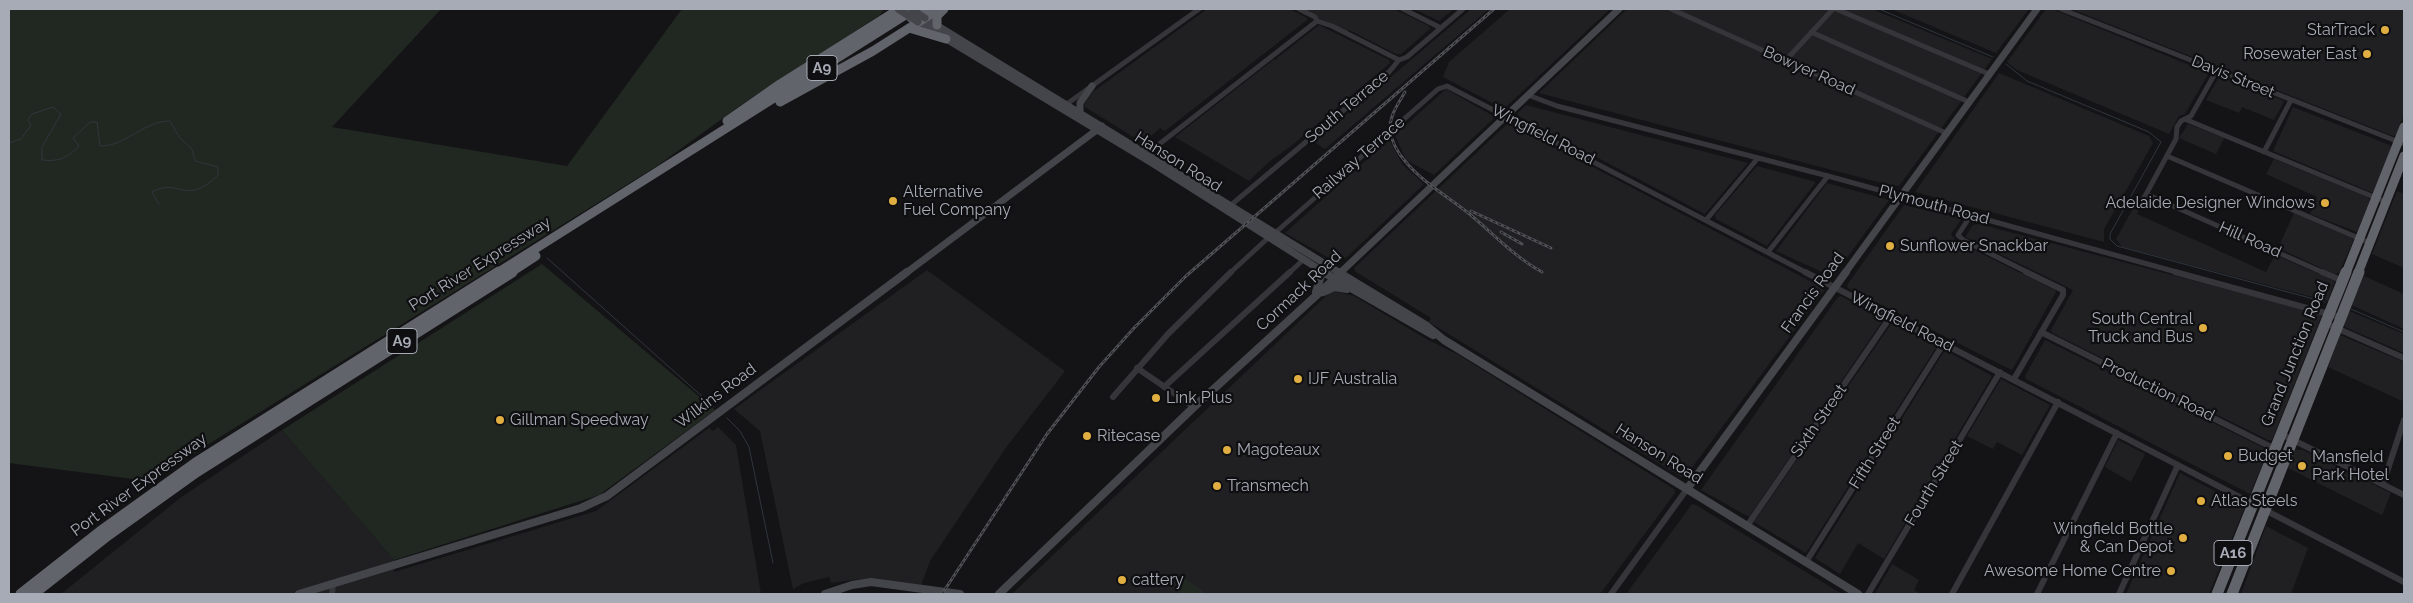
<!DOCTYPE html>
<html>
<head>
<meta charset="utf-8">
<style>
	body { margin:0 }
	#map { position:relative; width:2413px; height:603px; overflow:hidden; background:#141416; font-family:Raleway,sans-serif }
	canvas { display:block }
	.frame { position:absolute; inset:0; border:10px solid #a7abb5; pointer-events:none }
</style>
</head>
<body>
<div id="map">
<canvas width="2413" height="603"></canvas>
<div class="frame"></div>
</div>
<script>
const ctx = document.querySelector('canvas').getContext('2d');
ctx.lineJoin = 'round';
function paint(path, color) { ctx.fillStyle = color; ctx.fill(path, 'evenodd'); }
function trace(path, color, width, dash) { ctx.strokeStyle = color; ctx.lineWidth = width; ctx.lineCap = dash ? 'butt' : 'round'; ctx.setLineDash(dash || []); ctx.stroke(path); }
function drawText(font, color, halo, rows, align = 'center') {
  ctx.font = font + ' Raleway,sans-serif'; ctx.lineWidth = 4.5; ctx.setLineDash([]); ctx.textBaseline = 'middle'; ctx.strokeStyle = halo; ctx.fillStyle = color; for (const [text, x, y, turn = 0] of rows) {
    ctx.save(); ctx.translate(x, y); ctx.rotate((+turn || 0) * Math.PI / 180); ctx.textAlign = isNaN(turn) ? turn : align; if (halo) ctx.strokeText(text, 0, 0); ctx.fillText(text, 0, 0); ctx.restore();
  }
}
paint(new Path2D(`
	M1207,9H1290L1307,18V20L1165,131L1160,128L1143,143L1085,107L1084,104L1094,91Z
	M1299,9H1394L1429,26L1430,29L1401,54H1396L1349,30L1345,33Z
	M1414,9H1454L1439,21Z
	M1471,9H1489L1325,149L1314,142Z
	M1510,9H1610L1506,107L1502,108L1443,77L1449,62Z
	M1627,9H1872L1992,59L1899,186L1889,185L1539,93Z
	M1891,9H2029L1996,53Z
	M2046,9H2052L2209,73L2185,114L2179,116L2169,134L2017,70L2007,62Z
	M2071,9H2404V115L2396,135L2393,136Z
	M1319,25L1389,60L1390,63L1290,147L1270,161L1249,181L1175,137L1273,60L1278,59L1277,58Z
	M1999,73L2149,136L2153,143L2104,229V242L1915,192Z
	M2219,77H2225L2282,100L2284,102L2274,120L2242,107L2239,113L2206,100Z
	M1446,89L1495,117L1434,175L1406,160L1395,135Z
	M1526,105L1748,163L1705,214L1518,116V113Z
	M2293,107L2392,146L2373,193L2273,151Z
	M1507,124H1511L1825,289L1685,477H1681L1429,322L1431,318L1356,272L1354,268Z
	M2188,124L2224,138L2216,154L2179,138Z
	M1389,140L1403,165L1424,184L1347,257L1338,260L1329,258L1285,233Z
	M2274,159L2367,197L2370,200L2357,232L2310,214L2317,197L2266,174Z
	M1757,166L1816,182L1767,246L1716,219L1715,215Z
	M1827,183L1889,200L1833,277L1776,251Z
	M2397,191L2404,194V268L2372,254Z
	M2140,196L2146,198L2137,214L2266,272L2275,255L2335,281L2328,301L2122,247L2116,239Z
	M1904,205L1959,218L1961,220L1951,234L1956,241L2055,290L2056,292L2012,370L1848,288L1847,285Z
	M2294,213L2354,239L2339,273L2334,274L2278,248Z
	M1979,224L2320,314L2322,315L2272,440H2268L2052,333L2051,330L2073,290L1965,237L1973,225Z
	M927,270L1065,371L1005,449L930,561L921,585L861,579L831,583L829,577L804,583L793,589L760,431L734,409Z
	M2364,276L2404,294V329L2351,305Z
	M1334,291L1354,296L1428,340L1457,354L1674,489L1675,493L1600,594H1012L1329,293Z
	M1841,296L1883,320L1749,517L1701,490L1838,297Z
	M2349,311L2404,334V353L2345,327L2343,324Z
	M1892,323L1937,346L1806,553L1754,522Z
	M2340,335L2404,362V395L2402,401L2328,367Z
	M2045,340L2266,449L2267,454L2250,494L2026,379L2025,376Z
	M1945,350L1992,376L1884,559L1858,543L1840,574L1815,558Z
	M2001,379L2050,405L2022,455L1997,442L1993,449L1967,436Z
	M718,427L736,445L761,594H61L180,498L282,430L394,560V572L596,511L709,428L713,431Z
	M2118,440L2145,454L2131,482L2105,467Z
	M2295,450H2303L2391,493L2382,515L2288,468Z
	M2180,473L2242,505L2244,509L2209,594H2126Z
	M1692,504L1696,505L1842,594H1626Z
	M2266,526L2308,548L2291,594H2241Z
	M1892,564L1919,580L1914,590L1921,594H1875Z`), '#202023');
paint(new Path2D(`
	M9,9H441L332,127L567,166L682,9H884L880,15L744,103L657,166L149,481L9,463Z
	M542,264L715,410L599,495L394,560L282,430Z
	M1180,575L1207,594H1183L1175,591Z`), '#212822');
trace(new Path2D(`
	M1879,9L1993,57
	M2006,64L2027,81L2149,132L2161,142L2110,234V239L2117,246L2325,302
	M9,143L21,139L31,125L28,120L32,114L53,107L61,114L42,147V160C58,162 68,158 79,146L73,138L90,122H97L100,146C127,146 143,121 170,121L179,137L192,149L195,161L218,167V175C186,207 179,177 152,192L159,204
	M547,258L714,407
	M2351,309L2404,332
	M727,418L740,431L749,447L773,563`), '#2f363d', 1);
trace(new Path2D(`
	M1299,9L1315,17L1317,21L1332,26L1399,60
	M1403,9L1441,28
	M1671,9L1946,133
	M1836,9L1989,74
	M2061,9L2404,144
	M1811,32L1969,102
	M1786,60L1833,9
	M1528,95L1557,106L1828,176L2180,273
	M1064,106L1199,9
	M2187,120L2386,202
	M2264,152L2291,100
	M1144,156L1317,21
	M2167,156L2370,243
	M2146,194L2324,273
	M2144,198L2176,139L2177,127L2181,121L2191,116L2217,70
	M1231,205L1389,72L1399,60L1407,57L1463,9
	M1971,215L1958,235L1963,240L2029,273
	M1706,220L1758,158
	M1275,233L1438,89L1447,86L1807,273
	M1768,252L1828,176
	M1230,273L1268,238
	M1289,273L1303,260`), '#36363a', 5);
trace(new Path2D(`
	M1805,272L2253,504
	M2175,272L2340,317
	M2322,272L2343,281
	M2325,323L2404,358
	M2041,332L2275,449
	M1137,368L1194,407
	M2014,379L2063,295V290L2026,272
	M1164,387L1290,272
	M1113,397L1168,334L1231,272
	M2281,434L2404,495
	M2383,484L2404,420
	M2263,509L2404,582
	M1747,526L1891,316
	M1806,562L1944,343
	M332,594L333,584
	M1611,594L1687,489
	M1868,594L2000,372
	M1952,594L2058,402
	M2037,594L2117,433
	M2119,594L2178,465`), '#36363a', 6);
trace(new Path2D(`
	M925,18L1340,273
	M918,22L1152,163L1325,273
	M1080,113V103L1092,86
	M906,273L1102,126
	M1340,273L1619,9
	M1845,273L2037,9`), '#44454a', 7);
trace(new Path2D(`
	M1323,272L1433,335
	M1338,272L1427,326L1444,340L1858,594
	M1316,292L1322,272
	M1323,292L1334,287L1347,289
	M1687,489L1846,272
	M299,594L581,508L607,496L907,272
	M825,594L852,585L871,582L960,594
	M999,594L1194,407L1342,272`), '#44454a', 8);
trace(new Path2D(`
	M911,18L926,9
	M937,25V16L944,9
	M909,28L946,39
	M780,102L873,51L939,9
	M727,121L780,84L899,9
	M497,273L915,9
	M510,273L536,256
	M2346,273L2404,127
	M2358,273L2404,156`), '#62646b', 9);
trace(new Path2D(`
	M21,594L100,532L196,463L499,272
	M33,594L108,535L196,472L512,272
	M2217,594L2346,272
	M2232,594L2359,272`), '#62646b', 11);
const rail = new Path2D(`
	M1405,92C1398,104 1389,116 1390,131C1392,142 1398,153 1405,161C1422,182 1447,196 1467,212C1493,233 1513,256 1542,272
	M1471,211L1551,248
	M1501,232L1522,244
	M942,594L1047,434L1099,367L1134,328L1186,276L1494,9`);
trace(rail, '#4f5055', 3);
trace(rail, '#0f0f11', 1, [3]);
trace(new Path2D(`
	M898,9L918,22
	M911,9L925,18`), '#44454a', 7);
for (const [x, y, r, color] of [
	[2385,30,5,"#e1af41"],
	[2367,54,5,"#e1af41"],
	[893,201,5,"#e1af41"],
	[2325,203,5,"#e1af41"],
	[1890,246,5,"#e1af41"],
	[2203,328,5,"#e1af41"],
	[1298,379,5,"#e1af41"],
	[1156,398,5,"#e1af41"],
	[500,420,5,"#e1af41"],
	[1087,436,5,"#e1af41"],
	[1227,450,5,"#e1af41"],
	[2228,456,5,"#e1af41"],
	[2302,466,5,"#e1af41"],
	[1217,486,5,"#e1af41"],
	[2201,501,5,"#e1af41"],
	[2183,538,5,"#e1af41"],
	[2171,571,5,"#e1af41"],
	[1122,580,5,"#e1af41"]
]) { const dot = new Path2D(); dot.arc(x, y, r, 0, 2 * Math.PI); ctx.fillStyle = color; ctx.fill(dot); trace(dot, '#0f0f11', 2); }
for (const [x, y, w] of [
	[822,68,30],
	[402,341,30],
	[2233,553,38]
]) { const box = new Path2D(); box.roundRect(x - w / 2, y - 12.5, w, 25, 4); ctx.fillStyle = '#0f0f11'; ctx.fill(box); trace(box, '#a7abb5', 1); }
drawText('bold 15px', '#a7abb5', null, [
	["A9",822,68],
	["A9",402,341],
	["A16",2233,553]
]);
drawText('16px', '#a7abb5', '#0f0f11', [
	["StarTrack",2375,30,"right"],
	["Rosewater East",2357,54,"right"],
	["Alternative",903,192],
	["Fuel Company",903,210],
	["Adelaide Designer Windows",2315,203,"right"],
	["Sunflower Snackbar",1900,246],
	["South Central",2193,319,"right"],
	["Truck and Bus",2193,337,"right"],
	["IJF Australia",1308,379],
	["Link Plus",1166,398],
	["Gillman Speedway",510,420],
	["Ritecase",1097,436],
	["Magoteaux",1237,450],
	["Budget",2238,456],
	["Mansfield",2312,457],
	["Park Hotel",2312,475],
	["Transmech",1227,486],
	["Atlas Steels",2211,501],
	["Wingfield Bottle",2173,529,"right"],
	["& Can Depot",2173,547,"right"],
	["Awesome Home Centre",2161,571,"right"],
	["cattery",1132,580]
], 'left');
drawText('16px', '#a7abb5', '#0f0f11', [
	["Bowyer Road",1809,71,24],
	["Davis Street",2233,77,22],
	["South Terrace",1347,107,-40],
	["Wingfield Road",1543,135,27],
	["Railway Terrace",1359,158,-41],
	["Hanson Road",1178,162,32],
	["Plymouth Road",1934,205,15],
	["Hill Road",2250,240,24],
	["Port River Expressway",480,264,-32],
	["Cormack Road",1299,291,-43],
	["Francis Road",1813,293,-54],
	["Wingfield Road",1902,322,27],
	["Grand Junction Road",2295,354,-68],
	["Production Road",2158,390,26],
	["Wilkins Road",716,396,-37],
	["Sixth Street",1819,421,-55],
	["Fifth Street",1875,453,-58],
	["Hanson Road",1659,454,32],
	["Fourth Street",1934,483,-59],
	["Port River Expressway",139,485,-36]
]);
</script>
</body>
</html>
